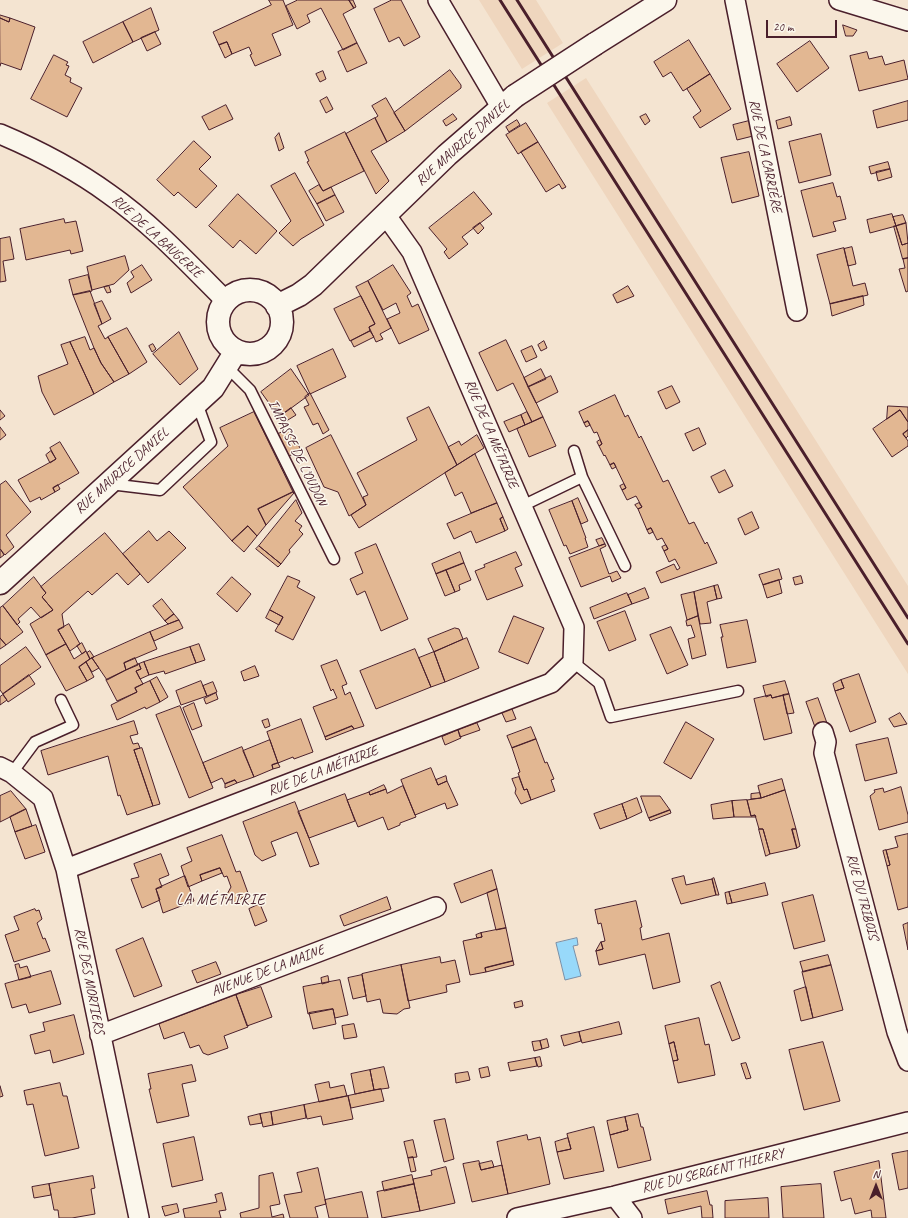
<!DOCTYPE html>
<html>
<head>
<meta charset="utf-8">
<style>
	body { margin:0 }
	#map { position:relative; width:908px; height:1218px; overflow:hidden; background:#f4e4d1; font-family:Caveat,sans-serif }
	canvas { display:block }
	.north { position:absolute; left:856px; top:1166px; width:40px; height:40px; -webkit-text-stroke:3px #fbf7ec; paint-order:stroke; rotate:0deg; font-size:11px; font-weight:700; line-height:16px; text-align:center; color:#4a1f2b }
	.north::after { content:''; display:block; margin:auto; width:14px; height:18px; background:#4a1f2b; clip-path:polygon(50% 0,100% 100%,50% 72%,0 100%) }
	.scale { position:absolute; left:766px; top:20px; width:71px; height:18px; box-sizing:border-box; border:2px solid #4a1f2b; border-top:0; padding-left:5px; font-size:12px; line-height:14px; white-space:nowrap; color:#4a1f2b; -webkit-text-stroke:3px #fbf7ec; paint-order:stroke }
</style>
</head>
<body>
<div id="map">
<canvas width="908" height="1218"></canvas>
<div class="north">N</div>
<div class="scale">20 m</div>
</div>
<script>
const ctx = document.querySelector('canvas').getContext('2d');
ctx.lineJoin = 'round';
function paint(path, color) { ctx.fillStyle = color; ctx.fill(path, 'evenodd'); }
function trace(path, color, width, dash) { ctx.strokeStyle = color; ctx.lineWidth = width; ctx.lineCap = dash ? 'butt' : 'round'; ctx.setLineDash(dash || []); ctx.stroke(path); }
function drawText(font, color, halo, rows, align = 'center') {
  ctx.font = font + ' Caveat,sans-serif'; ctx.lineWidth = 3; ctx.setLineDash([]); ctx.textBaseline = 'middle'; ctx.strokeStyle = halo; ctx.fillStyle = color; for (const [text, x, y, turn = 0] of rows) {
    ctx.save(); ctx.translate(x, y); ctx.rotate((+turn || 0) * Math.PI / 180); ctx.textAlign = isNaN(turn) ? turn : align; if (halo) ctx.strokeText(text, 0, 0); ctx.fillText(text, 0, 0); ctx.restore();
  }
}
paint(new Path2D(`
	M479,0H536L563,43L522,69Z
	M586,78L908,586V674L547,103Z`), '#efd6be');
const water = new Path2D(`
	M577,938L578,945L573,946L581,976L565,980L556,943Z`);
paint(water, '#98d9fa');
trace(water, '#798fa7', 1);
const building = new Path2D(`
	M269,0H283L293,25L272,34L281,55L255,66L250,55L252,54L249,47L232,54L227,42L219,45L213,32L271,5Z
	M298,0H349L354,8L343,14L357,43L343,50L321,8L307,15L310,22L297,29L286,6Z
	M349,0H353L356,7L354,8Z
	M392,0H401L420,37L404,46L399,37L389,42L374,9Z
	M151,8L159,30L133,42L123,22Z
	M0,15L10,18L9,22L0,18Z
	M0,18L9,22L10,18L35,27L21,70L1,63L0,66Z
	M123,22L133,42L93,63L83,42Z
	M843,25L857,30L853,36H846Z
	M155,32L161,44L147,51L141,38Z
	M689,40L710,74L683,91L671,72L663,77L654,62Z
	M810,41L829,68L797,92L777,64Z
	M227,42L232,54L225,58L219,45Z
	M357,43L367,63L347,72L338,52Z
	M867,52L869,59L882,56L885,65L904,60L908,79L859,91L850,56Z
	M54,55L68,62L66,65L69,66L65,75L71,78L70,82L82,88L67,117L31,99Z
	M450,70L461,85V88L405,131L394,113Z
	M323,71L326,79L320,82L316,74Z
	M710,74L731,109L700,128L693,117L701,111L687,89Z
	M327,97L333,109L326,113L320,101Z
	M386,98L405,131L387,142L375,118L378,116L372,106Z
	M908,101V120L877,128L873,111Z
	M226,105L233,119L209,130L202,117Z
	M453,114L457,119L446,126L443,121Z
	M646,114L650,121L645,125L640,117Z
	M790,117L792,125L778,129L776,121Z
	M375,118L387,142L371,151L389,181L376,194L346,134Z
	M517,120L520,125L509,132L506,127Z
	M749,121L753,136L737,140L733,125Z
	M526,123L538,142L518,154L506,135Z
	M345,132L364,171L323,191L307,162L309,161L305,152Z
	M279,133L284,148L279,151L275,138Z
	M821,134L831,175L799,183L789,142Z
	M194,141L211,157L199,169L217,186L196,208L178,192L174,196L157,180Z
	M538,142L566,187L562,189L559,184L546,192L521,152Z
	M749,152L759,196L732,203L721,158Z
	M888,162L890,169L871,174L869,167Z
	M890,169L892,177L878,181L876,172Z
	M295,173L324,225L301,239L293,246L279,233L291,221L271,186Z
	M833,183L837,197L840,196L846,219L833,222L836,231L813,237L801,191Z
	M319,185L323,191L331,187L335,195L317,204L309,191Z
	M474,192L492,214L462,237L468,244L449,259L444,252L447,249L429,228Z
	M238,194L277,231L256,254L240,240L233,248L209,226Z
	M335,195L344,212L326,221L317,204Z
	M892,214L896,226L870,233L867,220Z
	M903,215L906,223L896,226L893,217Z
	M64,219L65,223L76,221L83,251L71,254L70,250L26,260L20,229Z
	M480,223L484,228L478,234L473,228Z
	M906,223L908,243L902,245L896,226Z
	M894,226H896L902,245L908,243V258L903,259Z
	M10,237L14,259L3,261L6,281L0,282V239Z
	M852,247L856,264L848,266L844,249Z
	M844,248L853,286L865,283L868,295L830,304L817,255Z
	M125,256L129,270L114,284L92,290L87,267Z
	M908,258V291L906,292L899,269L905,268L903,259Z
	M142,265L152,280L131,293L127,283L134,277L131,272Z
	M393,265L411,293L407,296L412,307L418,304L429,330L399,344L387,319L400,313L396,303L383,310L368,281Z
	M88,275L92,291L73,295L69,280Z
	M368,281L391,328L380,334L383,339L376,342L369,327L375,324L356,287Z
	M109,286L111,292L107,293L104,287Z
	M628,286L634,296L617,303L613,295Z
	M90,291L102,324L98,326L105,339L108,337L129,374L114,382L101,363L94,348L73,295Z
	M361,296L375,324L369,327L370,331L350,341L334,309Z
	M863,296L864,305L832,316L830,304Z
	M102,301L111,319L102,324L94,304Z
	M127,328L147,362L129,374L108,337Z
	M370,331L374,337L354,347L351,341Z
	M179,332L198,369L180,385L153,354Z
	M85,337L90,350L94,348L101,363L114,382L94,394L70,342Z
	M506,340L543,417L532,422L513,383L497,391L479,353Z
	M544,341L547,348L541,351L538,345Z
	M70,342L94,394L54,415L42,392L38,376L68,364L61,345Z
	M153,344L156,349L152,352L149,346Z
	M532,346L537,357L526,362L521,351Z
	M333,349L346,377L310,394L297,366Z
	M291,369L309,395L279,417L261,392Z
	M541,369L546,379L528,387L524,378Z
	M551,376L558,392L536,403L528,387Z
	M672,386L680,402L666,409L658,392Z
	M310,393L329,430L323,434L318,423L313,425L304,407L309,405L305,397Z
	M615,395L625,417L628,415L639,438L641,436L663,482L668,480L689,524L694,522L705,544L707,542L717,563L661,583L656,572L674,564L677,570L680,568L675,559L669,562L664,551L668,549L662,538L657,540L651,528L647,530L638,509L642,507L636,496L627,500L622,490L626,488L614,463L610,465L605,455L604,456L599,446L602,444L597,432L594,433L588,421L584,423L579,412Z
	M888,406L908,407V422L900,410L887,419Z
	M429,407L457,465L359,528L351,515L366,505L363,497L368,495L357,473L417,440L407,418Z
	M291,408L296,415L283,423L279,417Z
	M0,410L5,416L0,420Z
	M900,410L908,422V430L903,434L908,441V446L892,457L873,429Z
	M254,412L293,492L258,509L266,525L257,536L248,526L232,541L183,487L228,446L220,428Z
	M527,412L532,422L525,425L521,415Z
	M521,415L525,425L509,432L504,422Z
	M543,417L556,446L529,457L517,429Z
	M588,421L590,425L586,427L584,423Z
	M0,427L6,435L0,440Z
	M699,428L706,444L693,451L685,434Z
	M290,429L301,450L289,456L278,434Z
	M908,430V436L906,438L903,434Z
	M331,435L366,505L349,516L338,492L324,487L306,448Z
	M477,435L484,448L457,465L448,447L459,441L461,445Z
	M600,440L602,444L599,446L597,442Z
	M60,442L79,473L53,488L55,492L41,500L40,497L30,502L18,480L56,459L50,448Z
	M51,451L56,459L50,463L46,455Z
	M475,454L497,503L471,513L462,492L455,496L445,473Z
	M614,463L616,467L612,469L610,465Z
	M725,470L733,486L719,493L711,477Z
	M6,481L31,512L6,535L14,547L5,555L0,549V485Z
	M624,484L626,488L622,490L620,486Z
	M58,485L60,489L55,492L53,488Z
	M293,492L294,493L266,525L258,509Z
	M578,498L588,521L581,524L572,501Z
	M296,500L302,513L295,521L302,526L299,530L303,534L289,550L290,552L281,564L259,546Z
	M572,501L586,538H585L588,547L570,554L566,545L564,546L549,510Z
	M497,503L503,517L500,519L505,531L476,543L471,531L454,539L447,524Z
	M639,503L642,507L638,509L635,505Z
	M752,512L759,528L745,535L738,519Z
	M503,517L508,529L505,531L500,519Z
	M248,526L257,536L244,552L232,541Z
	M651,528L653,532L649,534L647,530Z
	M149,531L157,541L169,531L186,548L148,583L123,554Z
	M105,533L140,574L128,585L117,573L92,595L88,591L71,606L62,614L64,627L58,630L66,644L46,655L30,624L53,610L42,597L46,593L41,587Z
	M602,538L605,544L599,546L596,540Z
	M376,544L408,619L381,631L365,591L357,595L350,579L363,573L355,553Z
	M605,544L606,546L600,549L609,574L617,571L621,578L612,582L610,576L581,587L569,558Z
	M666,545L668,549L664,551L662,547Z
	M259,546L281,564L278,567L256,549Z
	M1,550L4,555L0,558V551Z
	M460,552L464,563L436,574L432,564Z
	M516,552L522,565L515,568L523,586L487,600L475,571L485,567L484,565Z
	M464,563L471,580L459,585L460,590L455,592L446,570Z
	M779,569L782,579L763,585L759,575Z
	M446,570L455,592L445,596L436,574Z
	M288,576L300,581L297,587L315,597L293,640L275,631L283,617L270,610Z
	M801,576L803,583L795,585L793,578Z
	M34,577L46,593L42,597L53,610L41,618L31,607L18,619L20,622L17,625L3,606Z
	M232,577L251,594L237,612L217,594Z
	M779,580L782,593L767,598L763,585Z
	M718,585L722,598L717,599L714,586Z
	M714,586L717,599L707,602L711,623L700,624L694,592Z
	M645,588L649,598L632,604L628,595Z
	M694,592L698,616L687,620L681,595Z
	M627,593L632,604L594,619L590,608Z
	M162,599L174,614L165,621L153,606Z
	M3,606L23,632L6,645L0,638V608Z
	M270,610L283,617L279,625L266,618Z
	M625,611L636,640L609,651L597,622Z
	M174,614L179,620L168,624L165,621Z
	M514,616L544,628L528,664L499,652Z
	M698,616L706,655L692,659L688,639L695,637L691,625L687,626L686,621Z
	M179,620L183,628L154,641L150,632Z
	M747,620L756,662L727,668L721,637H723L720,625Z
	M69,624L80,644L70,651L58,630Z
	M671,627L688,665L667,674L650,635Z
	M455,628L459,629L463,639L434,652L428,639Z
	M150,632L157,649L124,663L126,670L107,680L92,658Z
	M0,638L6,645L0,649Z
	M467,638L479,668L445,682L434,652Z
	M82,643L86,651L82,654L77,646Z
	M66,644L74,659L86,651L90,659L79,667L87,681L66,691L46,655Z
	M199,644L205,660L196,663L190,647Z
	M26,647L41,667L3,694L0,690V666Z
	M190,647L196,663L165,674L164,671L149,675L144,662Z
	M415,649L431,687L376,709L360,671Z
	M90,651L94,657L90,659L87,653Z
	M434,652L445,682L431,687L419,658Z
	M92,658L99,668L92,672L86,662Z
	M135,658L138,665L126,670L124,663Z
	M337,660L347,684L342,686L345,695L350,692L364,726L354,729L352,726L325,737L313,707L337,698L333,689L331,691L321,666Z
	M86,662L94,677L87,681L79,667Z
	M144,662L149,675L140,679L136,671L141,669L139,664Z
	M139,664L141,669L136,671L143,684L135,688L137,692L117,701L106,680Z
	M255,666L259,676L244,681L241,672Z
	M859,674L876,722L850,732L835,691L844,688L841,680Z
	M29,675L35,684L8,702L3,694Z
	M157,677L168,697L160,702L150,681Z
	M841,680L844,688L835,691L833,684Z
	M150,681L160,702L146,709L145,707L117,720L111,705L137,692L135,688Z
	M201,681L207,696L181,705L176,691Z
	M785,681L789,694L772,698L771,695L766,697L763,686Z
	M213,682L217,692L207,696L203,686Z
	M216,693L218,699L206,704L204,699Z
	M789,694L794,713L787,714L783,695Z
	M3,695L7,700L0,705V697Z
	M771,695L772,698L783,695L792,733L764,740L754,699Z
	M818,698L828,726L816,730L806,702Z
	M194,703L202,726L192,730L183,708Z
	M180,706L213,788L189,798L156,715Z
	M512,709L516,719L506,722L502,713Z
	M900,713L907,724L894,727L889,719Z
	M268,719L270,726L265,728L262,721Z
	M301,719L313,752L294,759L293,757L278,763L267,732Z
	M134,721L138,734L130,736L133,744L138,743L140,748L134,750L153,806L127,815L120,795L118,796L108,756L48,775L41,751Z
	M686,722L714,739L691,779L664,763Z
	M477,723L480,730L460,737L458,730Z
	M352,726L354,729L326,740L325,737Z
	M531,727L536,739L512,748L507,736Z
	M458,730L461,738L445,745L442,737Z
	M888,738L897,773L865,781L856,745Z
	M536,739L545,763L547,762L554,779L551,780L555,791L531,800L527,789L524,790L518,773L520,772L512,748Z
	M270,740L278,763L272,765L273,769L254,777L243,751Z
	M242,747L254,777L237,783L235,780L225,784L222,778L211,783L203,763Z
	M142,748L160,804L153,806L134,750Z
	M278,763L280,767L273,769L272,765Z
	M431,768L438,785L447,781L458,805L447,809L445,803L415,815L401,780Z
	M446,776L447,781L438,785L436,780Z
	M519,777L524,790L527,789L531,800L521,804L515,793L516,789L512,779Z
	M782,779L785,790L761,798L758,786Z
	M235,780L237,783L225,788V784Z
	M384,785L386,789L370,795L369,792Z
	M403,786L416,817L400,823V825L388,830L383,817L358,827L347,800L369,792L370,795L386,789L387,793Z
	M901,787L908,815V822L879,830L870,796L875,792L874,790L883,788L884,792Z
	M785,790L796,829H792L797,848L770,854L763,829H759L755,815L751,816L747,800L761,798Z
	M11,791L26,809L0,822V796Z
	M760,793L761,798L751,799V794Z
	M345,794L355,821L309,838L298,812Z
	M641,796H660L670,810L649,818Z
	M637,798L642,812L627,819L622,804Z
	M747,800L751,816L755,815L756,817H734L732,801Z
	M732,801L734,817L713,819L711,805Z
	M295,802L319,864L310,867L297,832L271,842L276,855L262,861L255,855L243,822Z
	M622,804L627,819L600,829L594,814Z
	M26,809L32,826L15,832L10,817Z
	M670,810L671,813L650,821L649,818Z
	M36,825L45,852L25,859L15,832Z
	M759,829H763L770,854L766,856Z
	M792,829H796L800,846L797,848Z
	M908,834V907L898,910L887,866L890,865L886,850L898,847L895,837Z
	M222,835L236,872L240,871L248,893L236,903L225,898L231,887L227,876L224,877L220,868L200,875L202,881L188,887L181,866L192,861L187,848Z
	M886,850L890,865L887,866L883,851Z
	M161,854L169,875L159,879L162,887L156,889L160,900L142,908L131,879L139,877L134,864Z
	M220,868L222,873L202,881L200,875Z
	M492,870L497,889L461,903L454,884Z
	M185,876L194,901L163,913L156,889Z
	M684,876L686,885L712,879L716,895L681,904L672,879Z
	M714,878L719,895H716L712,879Z
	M765,883L768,895L732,903L729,892Z
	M497,889L506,928L496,930L487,893Z
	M729,892L732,903L727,904L725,893Z
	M813,895L825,941L794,949L782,903Z
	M387,897L391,909L344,926L340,916Z
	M636,901L642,927L640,928L642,940L669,933L680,982L653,989L645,954L599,965L596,951L603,949L601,942L605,941L601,923L598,924L595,910Z
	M260,904L267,921L255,926L249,909Z
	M35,909L36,911L39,910L42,919L37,923L43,939L45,938L50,951L14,962L5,935L19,930L14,917Z
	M908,923V950L903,925Z
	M506,928L513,961L485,968L486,972L470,975L463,941L482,937L481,933Z
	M481,933L482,937L477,938L476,935Z
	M143,938L162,986L134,997L116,950Z
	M601,942L603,949L596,951Z
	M828,955L831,965L803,972L800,962Z
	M440,957L441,963L455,960L460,982L446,985L447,992L408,1001L401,965Z
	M513,961L514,965L486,972L485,968Z
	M216,962L221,974L197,983L192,971Z
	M19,964L20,968L27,966L31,977L19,980L15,965Z
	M401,965L410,1008L404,1009L397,1014L383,1013L380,999L367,1002L362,974Z
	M831,965L843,1010L813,1018L802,972Z
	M51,971L61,1004L29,1013L26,1004L12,1008L5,984Z
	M362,975L366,996L353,999L348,978Z
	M328,976L329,982L322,984L321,978Z
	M340,980L348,1015L335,1018L333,1009L308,1014L303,987Z
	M720,982L740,1038L732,1041L711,986Z
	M261,987L272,1017L247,1026L236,995Z
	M806,987L813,1018L801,1021L794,991Z
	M236,995L248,1027L224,1036L228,1048L208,1055L203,1053L199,1045L190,1048L184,1032L164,1039L159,1024Z
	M522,1001L523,1006L515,1008L514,1003Z
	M333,1009L336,1024L313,1029L309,1013Z
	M74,1015L84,1054L53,1063L50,1050L35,1054L30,1035L45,1031L43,1023Z
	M699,1018L705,1045L709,1044L715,1075L678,1083L673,1061L678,1060L674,1042L669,1044L665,1026Z
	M619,1022L622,1034L582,1043L579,1032Z
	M354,1024L357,1037L344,1039L342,1026Z
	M579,1032L581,1041L564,1046L561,1036Z
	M547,1039L549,1047L542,1049L540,1041Z
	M540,1041L542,1049L534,1051L532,1042Z
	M674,1042L678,1060L673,1061L669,1044Z
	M823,1042L840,1101L804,1110L789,1050Z
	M540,1057L542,1066L538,1067L535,1058Z
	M535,1058L537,1066L510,1071L508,1063Z
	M746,1063L751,1078L746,1079L741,1064Z
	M192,1065L196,1081L182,1084L189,1116L157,1123L149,1089H151L148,1074Z
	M384,1067L389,1088L374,1090L370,1070Z
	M488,1067L490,1076L481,1078L479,1069Z
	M370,1070L374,1090L355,1094L351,1074Z
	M468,1072L470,1080L456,1083L455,1074Z
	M329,1082L330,1088L344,1085L347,1096L319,1102L315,1085Z
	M60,1083L63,1096H67L79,1148L45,1156L33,1104L27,1105L24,1091Z
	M0,1086L3,1096L0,1097Z
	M381,1089L384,1101L351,1108L348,1096Z
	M348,1096L353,1119L323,1125L321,1116L307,1119L304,1105Z
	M304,1105L306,1118L273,1125L271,1112Z
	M271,1112L273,1125L263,1127L260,1114Z
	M260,1114L262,1123L250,1125L248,1117Z
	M638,1114L641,1127H643L651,1160L618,1168L610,1135L628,1130L625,1117Z
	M625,1117L628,1130L610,1135L607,1121Z
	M445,1119L454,1159L444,1162L434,1121Z
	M594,1127L604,1171L564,1179L557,1152L571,1149L567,1134Z
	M527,1135L528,1140L540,1137L550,1184L508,1194L497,1142Z
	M194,1137L203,1180L172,1187L163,1144Z
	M568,1138L571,1149L557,1152L555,1142Z
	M413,1140L417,1157L408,1158L404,1142Z
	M908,1151V1188L899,1190L892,1154Z
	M413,1157L416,1171L411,1172L408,1158Z
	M479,1161L481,1170L502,1165L508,1194L472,1202L463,1164Z
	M492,1161L494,1167L481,1170L479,1164Z
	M879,1161L886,1218H872L871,1210L855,1214L851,1198L841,1201L834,1172Z
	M446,1167L455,1203L420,1211L413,1179L432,1175L431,1171Z
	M318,1168L326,1204L315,1207L318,1218H290L284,1195L302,1192L297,1173Z
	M273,1173L280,1204L270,1206L272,1217L283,1214L284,1218H241L240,1213L259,1208V1176Z
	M412,1175L414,1184L384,1191L382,1182Z
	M93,1176L95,1188L91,1189L95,1214L72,1218H59L58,1210H54L49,1184Z
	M49,1184L51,1195L34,1198L32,1187Z
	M414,1184L420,1211L382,1218L377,1192Z
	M821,1184L824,1218H783L781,1187Z
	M707,1191L710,1205H712L713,1218H702L701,1206L668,1214L665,1200Z
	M362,1192L368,1218H329L325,1200Z
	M222,1193L226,1210L219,1211L221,1218H185L183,1209L217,1202L215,1195Z
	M768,1198L769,1218H725V1201Z
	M177,1204L179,1212L165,1216L162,1207Z`);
paint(building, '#e2b792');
trace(building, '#4a1f2b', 1);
const service = new Path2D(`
	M226,366L250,390L334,559
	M574,451L582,477L625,566
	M110,484L160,490L211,442L197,403
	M522,506L582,477
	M573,662L599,683L611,717L738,691
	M12,773L35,742L73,725L61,700`);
const minor = new Path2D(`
	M438,0L501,107
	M735,0L797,311
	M839,0L908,21
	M0,134C38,150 76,170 109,194C152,224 189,264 226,301
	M823,732L826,742L824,753L897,1032L908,1061
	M0,767L12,773L43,798L66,869L139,1218
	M66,869L551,683L573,662L574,627L412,252L385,214
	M100,1035L436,907
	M615,1196L632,1218
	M517,1218L615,1196L908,1122`);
const tertiary = new Path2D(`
	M595,44L665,0
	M218 322a32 32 0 1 1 64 0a32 32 0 1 1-64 0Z
	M277,306L299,295L313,285L447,155L515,96
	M0,583L213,388L236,351`);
trace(service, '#4a1f2b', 13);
trace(minor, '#4a1f2b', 22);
trace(tertiary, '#4a1f2b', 25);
trace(service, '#fbf7ec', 10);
trace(minor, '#fbf7ec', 19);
trace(tertiary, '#fbf7ec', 22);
trace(new Path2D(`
	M500,0L908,644
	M517,0L908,618`), '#4a1f2b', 3);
const tertiaryBridge = new Path2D(`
	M515,96L595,44`);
trace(tertiaryBridge, '#4a1f2b', 25, []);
trace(tertiaryBridge, '#fbf7ec', 22);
drawText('14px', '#4a1f2b', '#fbf7ec', [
	["RUE MAURICE DANIEL",463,143,-42],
	["RUE DE LA CARRIÈRE",765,156,78],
	["RUE DE LA BAUGERIE",157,237,42],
	["RUE DE LA MÉTAIRIE",491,434,67],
	["IMPASSE DE L'OUDON",297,453,64],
	["RUE MAURICE DANIEL",122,471,-42],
	["RUE DE LA MÉTAIRIE",323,771,-21],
	["RUE DU TRIBOIS",862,897,75],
	["AVENUE DE LA MAINE",268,971,-21],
	["RUE DES MORTIERS",89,981,79],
	["RUE DU SERGENT THIERRY",713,1171,-14]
]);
ctx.letterSpacing = '1px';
drawText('15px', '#4a1f2b', '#fbf7ec', [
	["LA MÉTAIRIE",221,900]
]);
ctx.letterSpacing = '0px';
</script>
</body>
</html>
